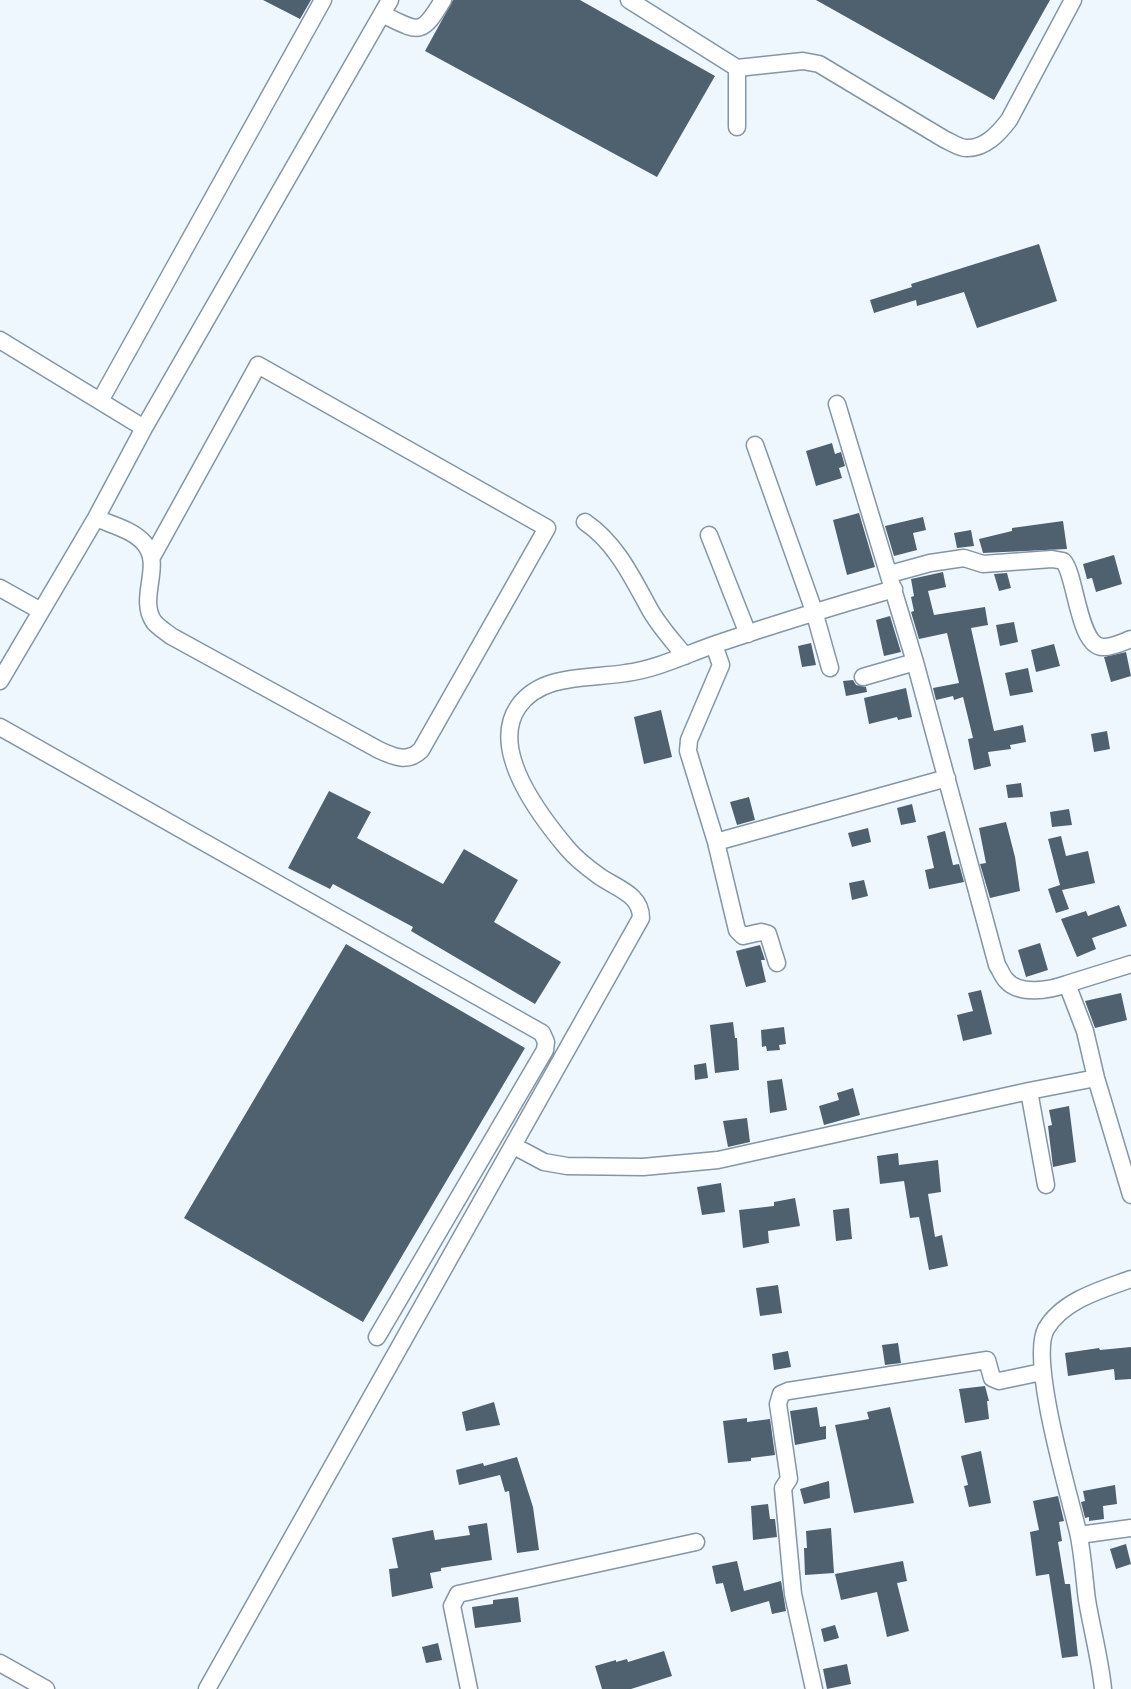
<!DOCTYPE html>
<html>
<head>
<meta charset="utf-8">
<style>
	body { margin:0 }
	canvas { display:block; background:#eff7fe }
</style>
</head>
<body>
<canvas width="1131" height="1689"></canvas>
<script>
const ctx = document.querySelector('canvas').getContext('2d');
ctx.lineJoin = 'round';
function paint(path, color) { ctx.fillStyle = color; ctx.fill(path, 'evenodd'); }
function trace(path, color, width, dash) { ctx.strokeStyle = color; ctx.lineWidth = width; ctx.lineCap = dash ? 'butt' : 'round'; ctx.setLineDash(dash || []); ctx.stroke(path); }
paint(new Path2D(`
	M263,0H311L300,19Z
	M453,0H580L715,76L657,177L425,51Z
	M816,0H1050L994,100Z
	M1039,244L1057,301L977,328L964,292L917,306L916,300L874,313L870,300L912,287L911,284Z
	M832,443L835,454L841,452L845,466L839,468L842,478L816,486L806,451Z
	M859,513L875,567L847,575L833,520Z
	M923,517L926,530L913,533L917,550L894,556L885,526Z
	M1063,521L1067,549L983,553L979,539L1012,531V528Z
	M971,530L974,546L957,548L954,533Z
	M1114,555L1122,584L1096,592L1092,578L1087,579L1083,564Z
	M943,572L946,587L928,591L934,615L985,607L988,625L971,628L994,731L1023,725L1026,742L1010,745L1011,749L988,752L991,766L974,770L968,739L973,738L963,697L954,700L953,696L936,700L933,688L959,683L947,633L919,639L911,612L914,611L911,597L914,596L911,579Z
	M1007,573L1011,588L999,591L994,574Z
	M890,616L901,652L884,656L876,620Z
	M1014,622L1018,642L1000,646L996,625Z
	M811,643L816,665L802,667L798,646Z
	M1054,644L1060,666L1036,672L1031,650Z
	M1126,652L1131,676L1111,682L1104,657Z
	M1028,668L1033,692L1010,696L1005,673Z
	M853,680L856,685L866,687L867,692L846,696L843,681Z
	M906,688L912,717L898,720L897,717L869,724L864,698Z
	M661,710L672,757L644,764L634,717Z
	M1107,731L1110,749L1094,752L1091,734Z
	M1021,783L1023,797L1008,798L1006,785Z
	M329,791L371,812L357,838L443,884L464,849L518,880L494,922L561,962L535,1004L411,931L413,927L333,884L330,889L288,868Z
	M749,797L755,820L737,825L730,802Z
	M912,804L916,822L901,825L897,808Z
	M1069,809L1072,825L1052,827L1050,812Z
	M1006,822L1015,857L1020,891L990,898L980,864L986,863L979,828Z
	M868,828L871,842L852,847L848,833Z
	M945,831L953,865L959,864L964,882L929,889L925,870L934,868L927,836Z
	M1061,836L1066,856L1088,851L1095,883L1062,890L1069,909L1056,913L1048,889L1060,885L1048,839Z
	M864,880L868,896L852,900L849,883Z
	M1119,905L1127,926L1092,938L1096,949L1077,957L1061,919L1086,911L1088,916Z
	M1040,943L1048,970L1026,977L1018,950Z
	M346,944L525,1048L363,1322L184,1218Z
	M760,945L765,960H761L766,982L746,987L736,951Z
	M981,990L992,1034L963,1041L957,1015L973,1011L968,993Z
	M1121,993L1127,1020L1095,1028L1085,1001Z
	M733,1022L735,1038H737L739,1070L715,1073L710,1025Z
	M784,1027L786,1044L779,1045L780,1050L767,1051L766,1046L762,1047L761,1030Z
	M706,1063L708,1078L695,1080L694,1065Z
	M782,1079L787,1110L770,1113L767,1081Z
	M853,1088L860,1115L824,1125L819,1106L839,1100L837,1093Z
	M1069,1106L1076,1162L1053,1167L1048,1126L1052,1125L1049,1110Z
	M747,1118L750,1142L728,1147L723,1121Z
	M898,1153L899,1165L938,1160L941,1192L928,1194L935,1237L942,1235L948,1266L929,1270L919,1217L910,1218L904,1181L880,1184L877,1156Z
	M721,1183L725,1212L702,1215L697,1187Z
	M795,1198L800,1226L768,1231L769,1243L743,1248L739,1210L774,1206V1202Z
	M849,1208L852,1239L836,1241L833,1210Z
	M778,1285L782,1313L760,1316L756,1288Z
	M898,1343L901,1363L885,1365L882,1345Z
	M1131,1347V1379L1115,1380L1114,1369L1068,1376L1065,1353L1099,1348L1100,1350Z
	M788,1351L791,1367L774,1370L772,1354Z
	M985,1386L989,1401H987L989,1419L965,1423L959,1389Z
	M494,1402L500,1425L466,1431L462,1412Z
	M817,1407L820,1427L826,1426V1439L795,1445L790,1411Z
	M890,1407L914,1503L854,1513L835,1425L869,1419L867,1412Z
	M747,1418V1422L770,1419L775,1455L751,1458V1461L728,1463L723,1421Z
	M981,1451L991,1503L969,1507L964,1486L968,1485L961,1456Z
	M517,1457L533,1507L539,1550L517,1553L509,1491L505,1492L500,1475L459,1485L456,1470L483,1463L484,1466Z
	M829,1481L830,1498L804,1504L800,1489Z
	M1115,1485L1117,1504L1103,1506L1104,1519L1089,1521V1517L1085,1518L1081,1502L1085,1501L1083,1491Z
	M1058,1496L1064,1521L1059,1522L1062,1541L1058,1542L1065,1584H1070L1078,1656L1062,1658L1049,1574L1036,1576L1030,1532L1039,1530L1033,1501Z
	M768,1504L770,1519H775L777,1537L753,1540L751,1506Z
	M487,1523L492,1560L441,1568V1571L430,1573L433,1588L392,1597L389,1569L398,1568L392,1538L433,1530L435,1540L470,1535L468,1526Z
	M831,1528L834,1573L805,1575L804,1548H807L806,1531Z
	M1126,1544L1131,1564L1116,1569L1110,1549Z
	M737,1561L744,1591L781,1581L786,1611L772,1614L769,1601L731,1612L723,1583L716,1584L712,1566Z
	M903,1561L907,1581L897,1583L909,1631L887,1637L877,1592L841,1600L835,1574Z
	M518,1597L521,1622L475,1628L472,1607L493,1604V1600Z
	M835,1625L839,1638L824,1642L821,1629Z
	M438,1643L442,1660L426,1663L422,1647Z
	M664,1651L672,1676L631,1689H602L595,1666L616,1660V1662L627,1659L628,1662Z
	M847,1664L851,1684L827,1689L823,1669Z`), '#4f606f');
const minor = new Path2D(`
	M629,0L737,68L803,61L819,64L944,139C951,142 959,148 966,148C985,149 999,133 1009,120L1073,0
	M382,14C419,32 421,37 443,0
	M737,127V68
	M0,340L144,428
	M100,401L323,0
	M837,404L915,662L997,965C1000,969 1002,976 1006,980C1019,996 1050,990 1067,984L1085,1031L1096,1078L1131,1195
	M755,445L814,611L830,668
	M96,518C112,525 133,530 144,543C164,565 137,598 154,622C158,627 166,632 171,636L379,750C394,757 408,763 421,750L547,528L258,365L152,557
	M585,522C616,543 632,577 649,608C658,625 673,641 685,656
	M709,535L748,634
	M890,574L930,563L964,558L983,564L1052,559L1063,561C1076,573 1078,649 1104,647C1113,647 1123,642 1131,639
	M0,588L41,611
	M714,645L721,665L689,740L688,751L716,842L737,930L743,936L761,932L768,934L777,963
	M863,677L915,662
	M0,681L96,518L144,428L390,0
	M0,727L542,1033L546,1042L545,1050L377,1337
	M716,842L947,778
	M1067,984L1131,964
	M1029,1091L1046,1185
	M514,1146L544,1162L567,1166L643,1167L718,1160L1029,1091L1096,1078
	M1079,1535L1131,1528
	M0,1663L46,1689
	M207,1689L641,918C641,894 616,888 599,876C588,868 576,859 567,848C540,816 489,750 518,707C541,673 590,679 626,673C657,669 687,654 716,644C775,624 834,606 894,589
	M469,1689L452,1606L458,1594L696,1542
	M814,1689L793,1594L783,1488L789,1479L778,1404L781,1394L788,1391L987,1360L992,1378L999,1381L1042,1372
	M1103,1689C1100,1659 1092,1630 1087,1600C1084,1578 1083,1554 1078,1532C1069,1494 1029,1360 1046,1329C1063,1300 1101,1290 1131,1279`);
trace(minor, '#8396a6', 19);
trace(minor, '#fff', 16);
</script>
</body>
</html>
